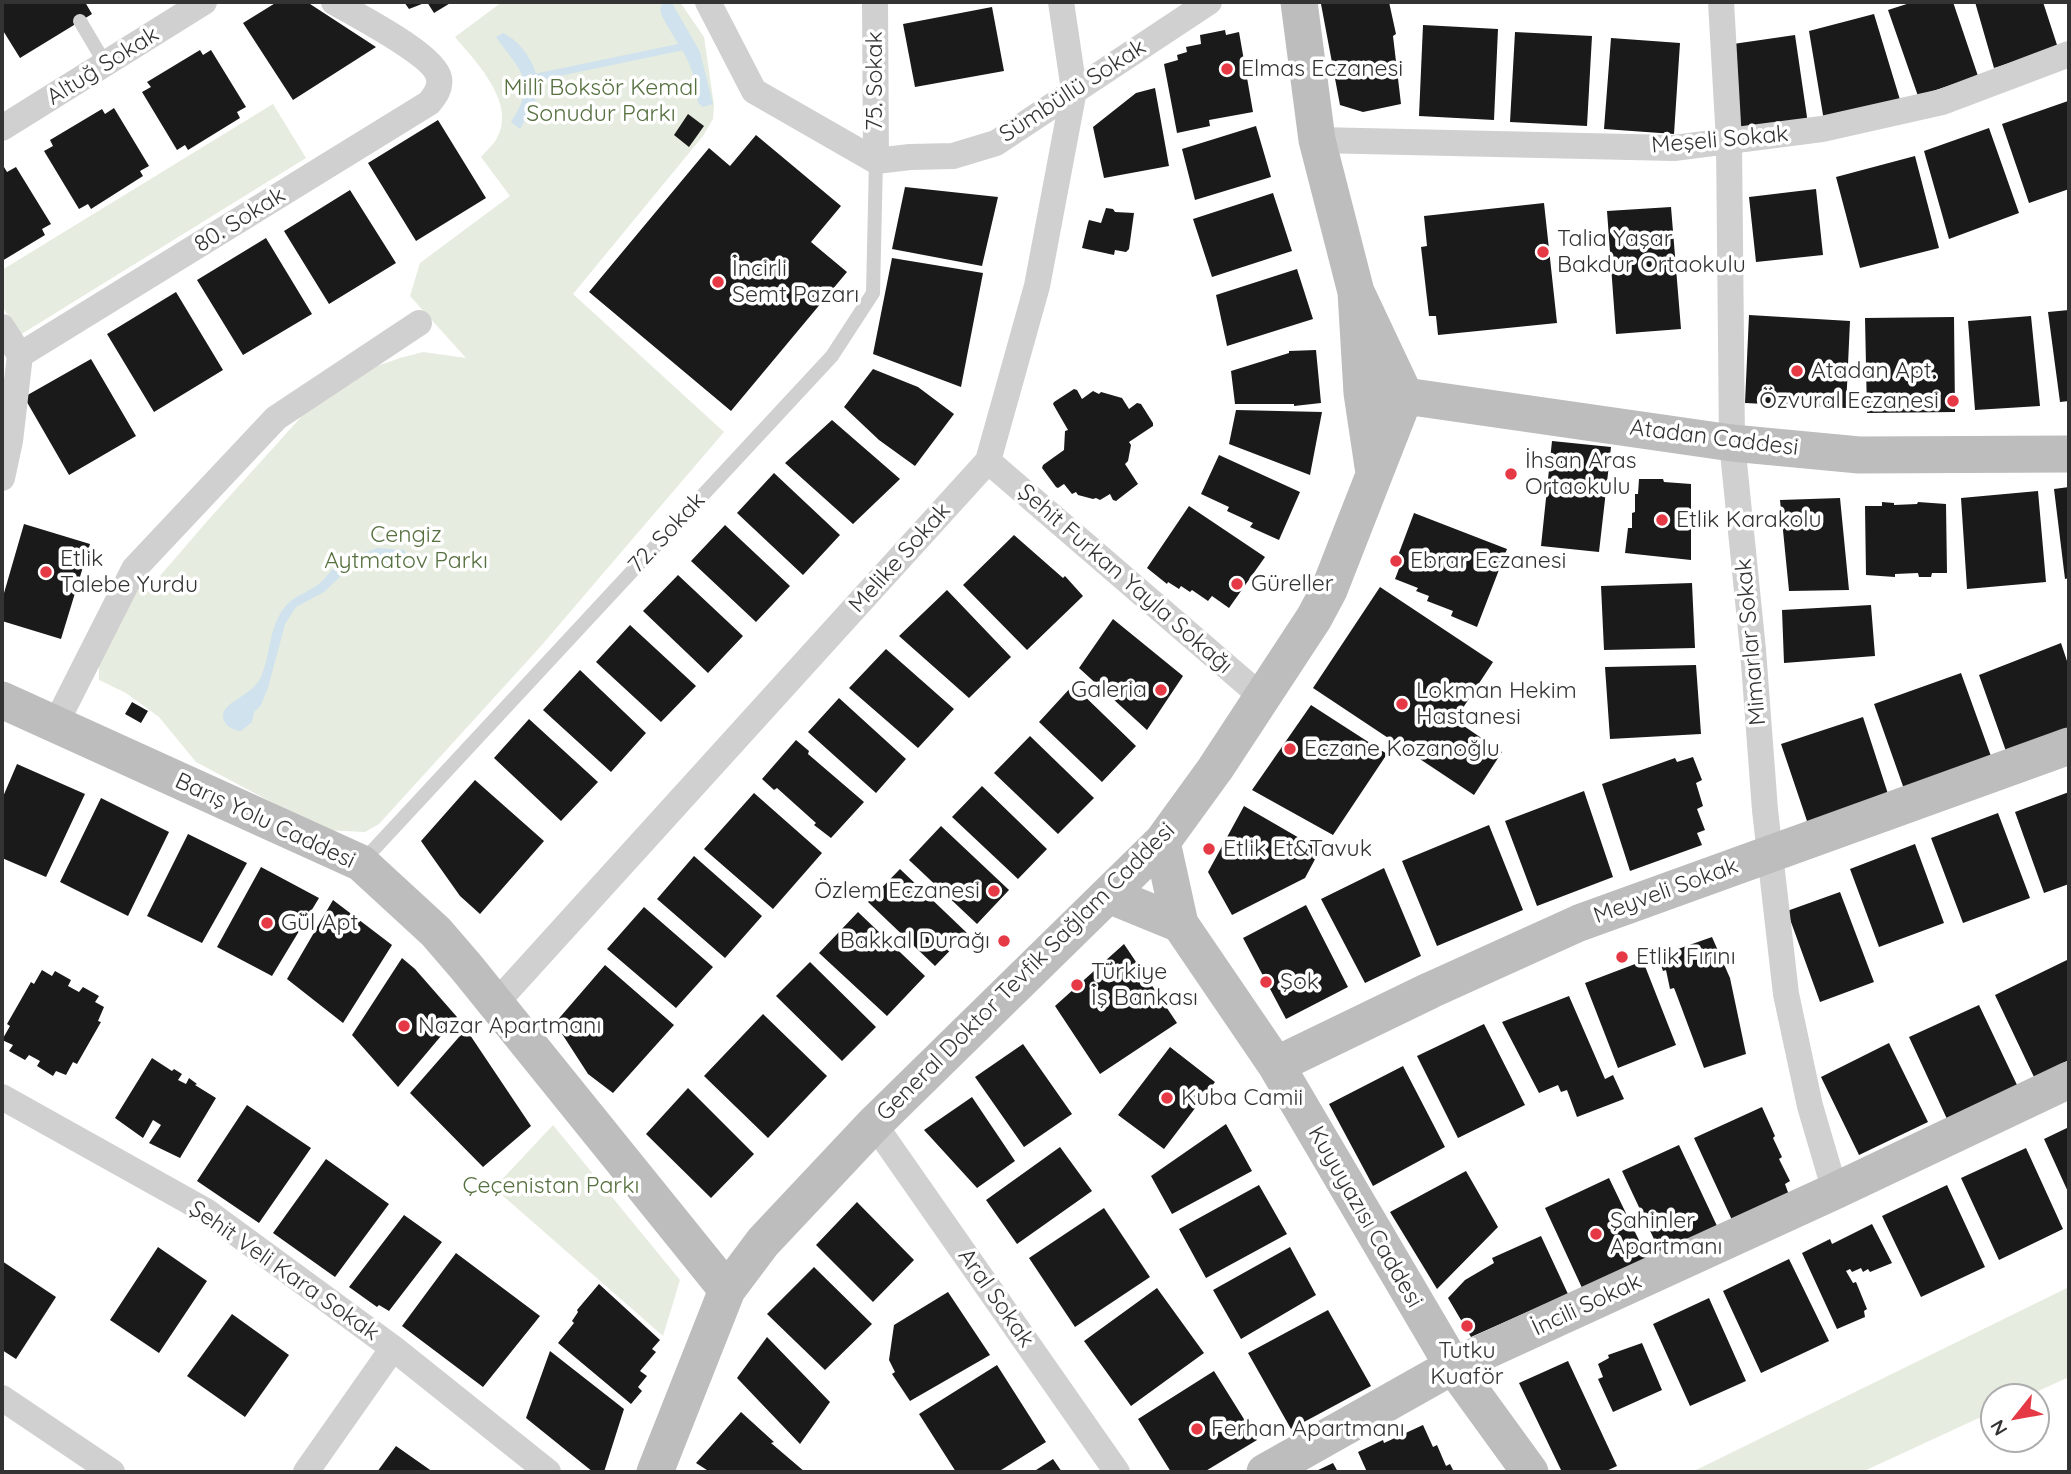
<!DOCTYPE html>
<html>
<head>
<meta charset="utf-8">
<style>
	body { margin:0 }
	#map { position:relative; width:2071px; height:1474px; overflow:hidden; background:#fff; font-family:Quicksand,sans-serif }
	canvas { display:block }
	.frame { position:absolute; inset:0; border:4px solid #333; pointer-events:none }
	.north { position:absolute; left:1980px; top:1383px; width:70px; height:70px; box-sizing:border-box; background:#fff; border:2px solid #adadad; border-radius:50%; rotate:239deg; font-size:19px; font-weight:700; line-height:28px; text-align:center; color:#333 }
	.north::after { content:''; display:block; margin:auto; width:24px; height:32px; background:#e63946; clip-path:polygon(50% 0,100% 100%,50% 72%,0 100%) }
</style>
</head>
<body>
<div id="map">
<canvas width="2071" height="1474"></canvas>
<div class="frame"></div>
<div class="north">N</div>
</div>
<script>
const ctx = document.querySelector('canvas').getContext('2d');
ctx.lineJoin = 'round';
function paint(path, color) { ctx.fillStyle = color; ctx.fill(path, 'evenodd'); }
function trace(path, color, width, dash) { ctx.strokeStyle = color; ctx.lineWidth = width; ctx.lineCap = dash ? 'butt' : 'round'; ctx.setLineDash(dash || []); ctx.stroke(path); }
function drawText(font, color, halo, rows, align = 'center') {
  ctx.font = font + ' Quicksand,sans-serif'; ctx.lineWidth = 7; ctx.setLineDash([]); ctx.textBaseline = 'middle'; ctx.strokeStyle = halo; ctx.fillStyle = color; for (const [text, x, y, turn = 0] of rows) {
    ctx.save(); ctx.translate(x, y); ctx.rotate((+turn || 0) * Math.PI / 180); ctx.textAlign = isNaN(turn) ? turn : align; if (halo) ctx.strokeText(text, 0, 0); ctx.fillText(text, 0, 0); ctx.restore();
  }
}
paint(new Path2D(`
	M502,2H680L704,37L714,105L713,119L703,136L573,294L724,432L541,646L379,824L365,832L324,830L196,762L159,717L126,693L99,680V658L135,581L147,591L209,519L302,416L377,366L400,358L423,352L466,358L410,296L420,263L510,196L481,157C486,151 492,146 496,140C518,104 476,62 455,37Z
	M273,104L306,158L20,335L2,306V270Z
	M553,1125L680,1280L663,1336L494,1188Z
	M2069,1287V1377L2025,1397H1994V1411L1862,1472H1692Z`), '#e6ecdf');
paint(new Path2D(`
	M663,2L672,3L700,52L713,104L703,107L698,103C695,60 680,51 662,16L660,9Z
	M503,33C521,41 539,67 538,88C537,103 527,117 520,129L511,122C539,81 519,70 496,37Z
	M377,548L404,550L410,558L408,565L403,569L389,564L380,568H353L346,571L324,592L296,607L285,624L268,688L261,705L254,712L252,722L241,731C232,730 223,725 223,715C224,702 252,695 260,679C271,657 268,629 284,608C293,596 307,593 319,584C327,577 333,567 342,561C352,554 366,553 377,548Z`), '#cfe2ee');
trace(new Path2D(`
	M537,77L681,47`), '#cfe2ee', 7);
paint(new Path2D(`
	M2,2H85L92,14L20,58L2,29Z
	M277,2H307L376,47L293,100L243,23Z
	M404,2H427L409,9Z
	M427,2H452L434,13Z
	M1337,2H1389L1396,34L1393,36L1401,104L1363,112L1340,105L1321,4Z
	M1913,2H1953L1978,76L1918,96L1888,10Z
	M1975,2H2043L2058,48L1994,68Z
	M992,7L1004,71L915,87L903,24Z
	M1874,14L1901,103L1824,121L1809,31Z
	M1423,25L1498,29L1494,120L1419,116Z
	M1225,30L1226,35L1239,32L1253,112L1209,120L1210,126L1177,133L1164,64L1178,60L1177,55L1187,52L1186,47L1201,44L1200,35Z
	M1515,32L1592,36L1587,126L1510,122Z
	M1795,35L1808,124L1739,133L1733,44Z
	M1611,38L1680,43L1674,134L1604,129Z
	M200,50L203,55L211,50L246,107L237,112L240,118L188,150L185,145L177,150L142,92L151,87L147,82Z
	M1155,88L1169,166L1104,178L1093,127L1136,93Z
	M2068,101L2069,189L2029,203L2002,124Z
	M114,108L149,166L140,171L143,176L91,209L88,204L79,209L44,151L53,146L50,140L102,109L105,114Z
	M688,114L704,126L689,147L674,135Z
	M438,120L486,198L416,241L368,163Z
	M1256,126L1271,177L1195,200L1182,149Z
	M1989,128L2019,213L1949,239L1924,151Z
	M756,135L841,206L811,242L847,272L731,411L589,292L709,148L730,166Z
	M1915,156L1939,248L1860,268L1836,177Z
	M4,167L7,172L16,167L51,224L42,229L45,235L2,261V168Z
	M905,187L998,197L982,266L892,249Z
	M1816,189L1823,255L1756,262L1749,197Z
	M350,190L396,263L329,304L284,231Z
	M1273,193L1292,251L1212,277L1193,219Z
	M1544,203L1557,323L1438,335L1436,316H1429L1421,247L1427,246L1424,216Z
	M1671,207L1681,329L1616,334L1607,211Z
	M1106,208L1113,209L1115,212L1134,213L1129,249L1126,252L1115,250L1114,255L1082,248L1088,223L1089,220L1101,223Z
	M266,238L312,314L243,355L197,280Z
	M892,258L983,273L961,387L873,354Z
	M1297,269L1313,319L1227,346L1216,295Z
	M176,292L223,370L154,412L107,334Z
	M2069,310V401L2060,402L2048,312Z
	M1749,315L1850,321L1846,408L1745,403Z
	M2031,316L2040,406L1975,410L1968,321Z
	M1954,317L1955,412L1867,413L1865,318Z
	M1316,350L1321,403L1294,406V404H1235L1231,371L1289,353V351Z
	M91,359L136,436L69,475L24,397Z
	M873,369L918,387L954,414L915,466L879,440L844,407Z
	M1074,389L1077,390L1082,399L1093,391L1099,394L1101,392L1122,398L1129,409L1137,403L1141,404L1153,423V426L1129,442L1131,445L1128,461L1125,464L1138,484L1116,501L1113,500L1110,494L1100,500L1096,498L1093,499L1078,495L1076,492L1072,494L1064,484L1058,488L1056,487L1042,468L1043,465L1064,450L1065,431L1068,430L1053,404L1054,402Z
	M1236,410L1322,412L1310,475L1229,444Z
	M832,420L900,479L853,524L785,463Z
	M1552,441L1611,447L1599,552L1541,546Z
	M1219,455L1300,492L1279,540L1250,527L1253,523L1227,511L1229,507L1201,494Z
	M774,473L840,535L803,575L737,513Z
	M1639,479H1663L1664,482L1691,484V560L1625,553L1628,528H1632V513L1635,512V494H1638Z
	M2069,487V578L2065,579L2054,489Z
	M2038,491L2046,582L1967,589L1961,498Z
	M1840,498L1849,590L1789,591L1780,500Z
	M1882,502L1894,503V505L1917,504L1918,502L1946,504L1947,573H1932L1931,577H1919L1918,573L1895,574V577L1866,575L1865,506H1882Z
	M1189,506L1265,557L1229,608L1212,596L1208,601L1192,590L1190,592L1181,586L1179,589L1168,582L1167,584L1147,568Z
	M1414,513L1507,549L1477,627L1451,616L1453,611L1427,601L1429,596L1416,591L1418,588L1395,579L1400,566L1396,561Z
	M24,524L90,544L61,639L2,621V600Z
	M725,525L790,586L756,622L691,561Z
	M1014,535L1063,578L1065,576L1083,596L1027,650L963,585Z
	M678,575L743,636L708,673L643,611Z
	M1692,583L1695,648L1604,650L1601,586Z
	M1380,587L1493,662L1455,720L1502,752L1474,795L1313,688Z
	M947,590L1011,657L969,698L899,636Z
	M1871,605L1875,656L1784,663L1782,610Z
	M1113,619L1183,676L1147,730L1079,668Z
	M630,625L696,686L661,722L596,662Z
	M2061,643L2069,667V730L2007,754L1979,675Z
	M886,649L954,709L918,748L849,688Z
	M1696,665L1701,734L1610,739L1605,667Z
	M580,670L646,733L611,772L543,710Z
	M1961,673L1992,759L1904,789L1874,704Z
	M1073,685L1136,746L1102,782L1039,722Z
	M839,698L906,759L876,793L808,732Z
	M132,702L148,711L141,723L125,714Z
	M1311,705L1387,754L1333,835L1252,790Z
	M1863,717L1889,797L1808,824L1781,744Z
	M529,719L598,782L561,821L494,758Z
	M1030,736L1094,798L1058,834L994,773Z
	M796,740L809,751L808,754L864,802L831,838L814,825L816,823L777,788L774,790L762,779Z
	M1693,757L1702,780L1696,783L1703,806L1697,809L1705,830L1697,833L1702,845L1630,871L1602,784L1675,758L1677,762Z
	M17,764L85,794L46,877L2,858V799Z
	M475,780L544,841L480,914L460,896L421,841Z
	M982,786L1047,849L1018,879L952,817Z
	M1584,791L1613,877L1537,906L1505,821Z
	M2069,792V884L2044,893L2015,812Z
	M754,793L822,853L773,909L704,849Z
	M101,798L169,832L128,916L60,882Z
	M1244,806L1320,850L1305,878L1232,915L1208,872Z
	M1998,813L2030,898L1963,923L1931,838Z
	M1489,825L1523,910L1437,946L1402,861Z
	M941,826L1009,890L977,924L909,860Z
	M188,834L247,863L202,943L147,916Z
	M1915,844L1944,923L1879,947L1850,869Z
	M694,856L762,916L725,958L657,899Z
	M261,867L319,898L272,976L217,947Z
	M1384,868L1421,956L1365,983L1321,899Z
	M900,869L967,933L935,966L868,902Z
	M1840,892L1874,982L1820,1002L1787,911Z
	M333,900L392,945L343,1023L287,979Z
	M1306,905L1348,987L1286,1019L1243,938Z
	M644,907L713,967L676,1008L607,949Z
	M858,912L925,976L887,1016L819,953Z
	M1712,937L1730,978L1746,1054L1704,1068L1676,993L1674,988L1670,989L1666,970L1663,971L1660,962L1663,961L1661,955Z
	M1124,944L1177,1023L1100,1074L1055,1006Z
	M402,958L415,969L457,1017L398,1087L352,1035Z
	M2069,959V1060L2034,1077L1995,995Z
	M1643,961L1676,1045L1618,1068L1585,983Z
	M810,962L876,1027L842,1061L776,996Z
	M605,965L674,1025L613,1093L588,1074L555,1023Z
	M42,970L52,976L55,971L71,980L68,986L79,992L83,987L99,996L95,1002L104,1007L98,1021L101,1022L77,1064L73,1062L66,1075L56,1071L53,1076L37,1066L40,1061L29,1055L25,1060L9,1051L13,1045L2,1040L10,1026L7,1024L31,982L34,984Z
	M1569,996L1605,1079L1613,1075L1624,1099L1577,1117L1567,1090L1561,1092L1558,1085L1539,1093L1502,1022Z
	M1979,1005L2018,1087L1947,1119L1909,1037Z
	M763,1014L827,1076L768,1138L704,1076Z
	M1484,1024L1525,1105L1458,1138L1417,1056Z
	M466,1029L531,1126L483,1167L410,1093Z
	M1889,1043L1928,1122L1859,1155L1821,1077Z
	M1023,1044L1072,1114L1024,1147L975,1077Z
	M1170,1047L1215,1082L1164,1149L1118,1115Z
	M152,1058L172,1071L174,1069L182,1074L178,1080L186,1084L189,1078L197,1084L195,1085L216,1098L180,1158L149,1143L161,1125L153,1120L143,1138L115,1118Z
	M1403,1066L1445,1147L1373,1186L1329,1104Z
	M688,1088L754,1154L711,1198L646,1134Z
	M972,1097L1015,1161L977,1188L924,1130Z
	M247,1105L311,1148L259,1223L197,1181Z
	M1762,1107L1775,1136L1773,1138L1782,1157L1779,1159L1790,1181L1785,1184L1789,1195L1732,1220L1694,1138Z
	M1226,1124L1252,1171L1172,1214L1151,1176Z
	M2069,1127V1194L2044,1139Z
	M1679,1145L1718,1228L1661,1254L1622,1171Z
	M1060,1147L1092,1191L1017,1244L986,1200Z
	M2026,1148L2063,1229L1999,1260L1961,1178Z
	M326,1159L389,1204L335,1277L273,1233Z
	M1466,1171L1498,1227L1437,1289L1390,1212Z
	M1609,1178L1648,1259L1583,1290L1545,1208Z
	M1259,1185L1287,1234L1206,1278L1179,1229Z
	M1947,1185L1985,1267L1921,1297L1882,1216Z
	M857,1202L914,1260L873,1302L816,1245Z
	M1104,1208L1150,1277L1075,1327L1029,1258Z
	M404,1215L442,1242L389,1311L379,1305L377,1307L349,1287Z
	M1872,1224L1892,1263L1870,1272L1868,1269L1863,1272L1861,1268L1852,1272L1850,1269L1846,1271L1853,1283L1856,1282L1867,1309L1864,1311L1865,1317L1837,1329L1802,1253L1830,1239L1832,1244Z
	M1541,1236L1568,1294L1471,1337L1448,1298L1465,1280L1494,1263L1492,1258Z
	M158,1247L207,1281L159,1353L110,1320Z
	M1290,1247L1316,1295L1241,1339L1213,1290Z
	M456,1253L540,1316L483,1387L402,1326Z
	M1789,1259L1829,1341L1761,1373L1723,1291Z
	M2,1261L56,1297L16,1359L2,1350Z
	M814,1267L872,1324L825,1370L767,1314Z
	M599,1284L660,1340L652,1349L656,1352L640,1371L647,1376L638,1387L642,1391L631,1404L558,1343L574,1323L572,1321L578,1312L577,1310Z
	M1157,1288L1204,1353L1131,1406L1084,1341Z
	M948,1292L990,1355L910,1401L892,1374L895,1372L889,1360L894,1325Z
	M1709,1298L1746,1381L1690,1406L1653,1324Z
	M1328,1310L1371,1386L1291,1429L1248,1353Z
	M232,1314L289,1355L245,1417L187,1376Z
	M767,1337L830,1402L800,1444L737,1378Z
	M1642,1343L1662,1390L1613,1412L1598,1379L1603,1377L1598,1364L1609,1358L1608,1355Z
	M550,1351L624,1409L604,1472H593L526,1418Z
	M1568,1361L1617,1466L1604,1472H1562L1519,1383Z
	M997,1365L1046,1442L998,1472H956L919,1414Z
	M1214,1371L1257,1440L1204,1472H1171L1138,1419Z
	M741,1412L774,1442L771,1443L805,1472H710L696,1463Z
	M1423,1425L1433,1447L1437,1445L1446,1466L1450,1464L1454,1472H1367L1358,1452L1383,1440L1384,1443Z
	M396,1446L433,1472H377Z
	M1053,1459L1062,1472H1033Z
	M1333,1463L1338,1472H1314Z`), '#1a1a1a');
trace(new Path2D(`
	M80,21L106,65
	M362,862L832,356L873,293L876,161`), '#d0d0d0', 14);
trace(new Path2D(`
	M708,2L754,91L876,161L910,157L953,156L996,143L1209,2
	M875,2L876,161
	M1721,2L1729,141L1732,443L1753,650L1765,810L1786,994L1810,1106L1835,1191
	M2,128L204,2
	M1317,140L1674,148L1822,129L1942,102L2069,54
	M2,327L20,355
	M988,461L1262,697
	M2,478L10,441L20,355L429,103C435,96 441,88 439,78C435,55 356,15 334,2
	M55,725L134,569L276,418L419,323
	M496,1003L988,461L1037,286L1074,90L1061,2
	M2,1097L206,1211L393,1348L548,1472
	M874,1124L1117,1472
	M2,1398L112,1472
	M306,1472L393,1348`), '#d0d0d0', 26);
trace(new Path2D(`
	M1299,2L1317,140L1356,292L1362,393L1374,473
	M1362,393L1405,396L1732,443L1859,455L2069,454
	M2,700L361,863L436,932L467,968L727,1290
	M1162,842L1180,924L1276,1065L1453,1366L1530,1472
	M1109,895L1180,924
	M1276,1065L1431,990L1579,923L2069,746
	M655,1472L727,1290L763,1242L874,1124L1162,842L1215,769L1314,618L1329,590L1405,396L1356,292
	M1265,1472L1453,1366L1835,1191L2069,1080`), '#bdbdbd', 37);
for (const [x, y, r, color] of [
	[1227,69,7,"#e63946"],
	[1543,252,7,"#e63946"],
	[718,282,7,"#e63946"],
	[1797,371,7,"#e63946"],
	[1953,401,7,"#e63946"],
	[1511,474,7,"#e63946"],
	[1662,520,7,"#e63946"],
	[1396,561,7,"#e63946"],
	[46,572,7,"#e63946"],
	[1237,584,7,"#e63946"],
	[1161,690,7,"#e63946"],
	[1402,704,7,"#e63946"],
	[1290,749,7,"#e63946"],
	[1209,849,7,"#e63946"],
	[994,891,7,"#e63946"],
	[267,923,7,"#e63946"],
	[1004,941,7,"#e63946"],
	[1622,957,7,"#e63946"],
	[1266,982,7,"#e63946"],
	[1077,985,7,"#e63946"],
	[404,1026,7,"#e63946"],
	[1167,1098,7,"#e63946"],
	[1596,1234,7,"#e63946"],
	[1467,1326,7,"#e63946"],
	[1197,1429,7,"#e63946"]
]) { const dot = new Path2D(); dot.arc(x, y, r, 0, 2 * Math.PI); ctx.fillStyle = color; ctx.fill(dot); trace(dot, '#fff', 2.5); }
drawText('23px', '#333', '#fff', [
	["Altuğ Sokak",103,66,-32],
	["75. Sokak",875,81,-90],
	["Sümbüllü Sokak",1073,91,-33],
	["Meşeli Sokak",1720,140,-5],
	["80. Sokak",240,220,-32],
	["Atadan Caddesi",1714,438,7],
	["72. Sokak",667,533,-47],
	["Melike Sokak",900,558,-48],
	["Şehit Furkan Yayla Sokağı",1125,579,41],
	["Mimarlar Sokak",1751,642,-95],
	["Barış Yolu Caddesi",265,821,25],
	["Meyveli Sokak",1666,891,-20],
	["General Doktor Tevfik Sağlam Caddesi",1026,972,-45],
	["Kuyuyazısı Caddesi",1365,1217,60],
	["Şehit Veli Kara Sokak",284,1271,35],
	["Aral Sokak",996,1298,55],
	["İncili Sokak",1587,1305,-25]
]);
drawText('23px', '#333', '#fff', [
	["Elmas Eczanesi",1241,69],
	["Talia Yaşar",1557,239],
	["Bakdur Ortaokulu",1557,265],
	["İncirli",732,269],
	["Semt Pazarı",732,295],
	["Atadan Apt.",1811,371],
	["Özvural Eczanesi",1939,401,"right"],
	["İhsan Aras",1525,461],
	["Ortaokulu",1525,487],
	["Etlik Karakolu",1676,520],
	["Etlik",60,559],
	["Talebe Yurdu",60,585],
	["Ebrar Eczanesi",1410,561],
	["Güreller",1251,584],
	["Galeria",1147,690,"right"],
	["Lokman Hekim",1416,691],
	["Hastanesi",1416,717],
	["Eczane Kozanoğlu",1304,749],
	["Etlik Et&Tavuk",1223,849],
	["Özlem Eczanesi",980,891,"right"],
	["Gül Apt",281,923],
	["Bakkal Durağı",990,941,"right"],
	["Etlik Fırını",1636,957],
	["Türkiye",1091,972],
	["İş Bankası",1091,998],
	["Şok",1280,982],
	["Nazar Apartmanı",418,1026],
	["Kuba Camii",1181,1098],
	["Şahinler",1610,1221],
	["Apartmanı",1610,1247],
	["Tutku",1467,1351,"center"],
	["Kuaför",1467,1377,"center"],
	["Ferhan Apartmanı",1211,1429]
], 'left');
drawText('23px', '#56703f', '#fff', [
	["Millî Boksör Kemal",601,88],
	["Sonudur Parkı",601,114],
	["Cengiz",406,535],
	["Aytmatov Parkı",406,561],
	["Çeçenistan Parkı",551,1186]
]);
</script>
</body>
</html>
